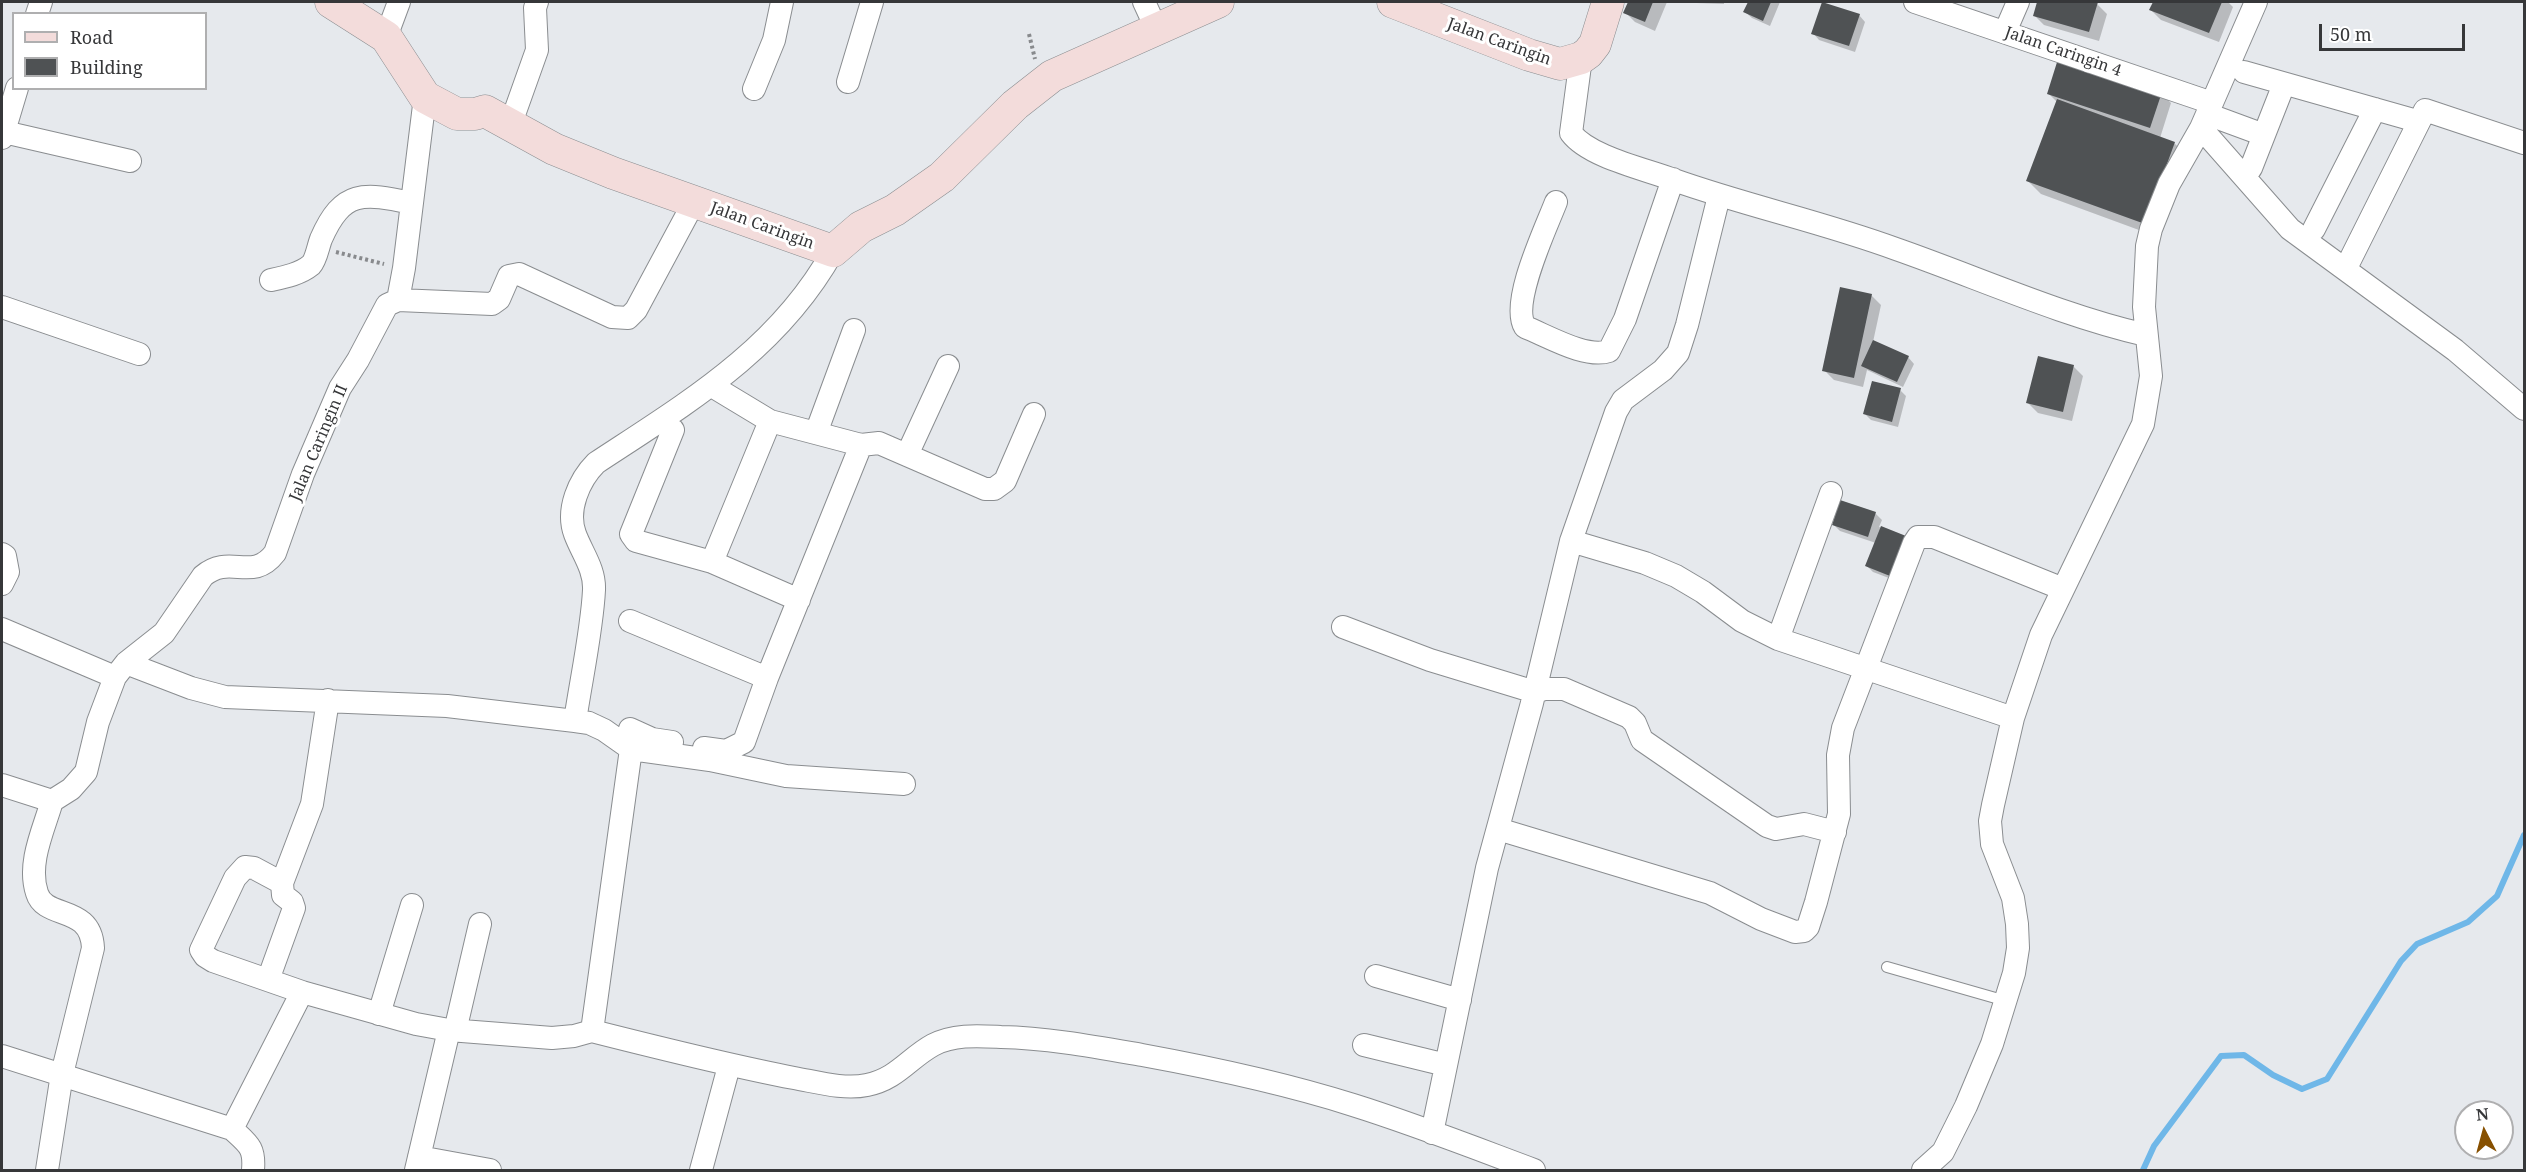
<!DOCTYPE html>
<html>
<head>
<meta charset="utf-8">
<style>
	body { margin:0 }
	#map { position:relative; width:2526px; height:1172px; overflow:hidden; background:#e6e9ed; font-family:"Noto Serif",serif }
	canvas { display:block }
	.frame { position:absolute; inset:0; border:3px solid #363739; pointer-events:none }
	.legend { position:absolute; left:12px; top:12px; width:195px; height:78px; box-sizing:border-box; background:#fff; border:2px solid #afafb0; margin:0; padding:8px 10px; list-style:none; font-size:18px; color:#363739 }
	.legend li { display:flex; align-items:center; gap:12px; height:30px }
	.legend b { width:30px; border:2px solid #afafb0 }
	.north { position:absolute; left:2454px; top:1100px; width:60px; height:60px; box-sizing:border-box; background:#fff; border:2px solid #afafb0; border-radius:50%; rotate:354deg; font-size:16px; font-weight:700; line-height:24px; text-align:center; color:#363739 }
	.north::after { content:''; display:block; margin:auto; width:21px; height:27px; background:#875000; clip-path:polygon(50% 0,100% 100%,50% 72%,0 100%) }
	.scale { position:absolute; left:2319px; top:24px; width:146px; height:27px; box-sizing:border-box; border:3px solid #363739; border-top:0; padding-left:8px; font-size:18px; line-height:21px; white-space:nowrap; color:#363739; -webkit-text-stroke:4px #fff; paint-order:stroke }
</style>
</head>
<body>
<div id="map">
<canvas width="2526" height="1172"></canvas>
<div class="frame"></div>
<ul class="legend">
<li><b style="height:8px;background:#f3dcdb"></b>Road</li>
<li><b style="height:16px;background:#4f5254"></b>Building</li>
</ul>
<div class="north">N</div>
<div class="scale">50 m</div>
</div>
<script>
const ctx = document.querySelector('canvas').getContext('2d');
ctx.lineJoin = 'round';
function paint(path, color) { ctx.fillStyle = color; ctx.fill(path, 'evenodd'); }
function trace(path, color, width, dash) { ctx.strokeStyle = color; ctx.lineWidth = width; ctx.lineCap = dash ? 'butt' : 'round'; ctx.setLineDash(dash || []); ctx.stroke(path); }
function drawText(font, color, halo, rows, align = 'center') {
  ctx.font = font + ' "Noto Serif",serif'; ctx.lineWidth = 6; ctx.setLineDash([]); ctx.textBaseline = 'middle'; ctx.strokeStyle = halo; ctx.fillStyle = color; for (const [text, x, y, turn = 0] of rows) {
    ctx.save(); ctx.translate(x, y); ctx.rotate((+turn || 0) * Math.PI / 180); ctx.textAlign = isNaN(turn) ? turn : align; if (halo) ctx.strokeText(text, 0, 0); ctx.fillText(text, 0, 0); ctx.restore();
  }
}
paint(new Path2D(`
	M1630,2H1667L1655,31L1635,22L1625,12Z
	M1694,2H1724V4L1696,3Z
	M1750,2H1780L1770,26L1752,18L1745,12Z
	M2038,2H2090L2097,4L2107,14L2099,41L2044,25L2034,15Z
	M2154,2H2228L2233,7L2219,42L2161,20L2151,10Z
	M1859,15L1865,22L1855,52L1819,40L1813,33Z
	M2161,93L2171,103L2160,138L2174,143L2188,156L2158,237L2041,194L2028,181L2057,102L2049,94Z
	M1871,295L1881,305L1873,342L1908,357L1914,364L1903,387L1867,370L1863,387L1834,380L1824,370Z
	M2073,366L2083,376L2072,421L2038,413L2028,403Z
	M1900,390L1906,396L1898,427L1871,420L1865,414Z
	M1875,513L1882,520L1879,527L1910,539L1902,583L1873,572L1867,566L1876,543L1840,531L1834,525Z`), '#0003');
trace(new Path2D(`
	M2143,1170L2154,1146L2221,1056L2244,1055L2273,1075L2302,1089L2327,1079L2401,961L2417,944L2468,922L2497,896L2524,835`), '#6fb7e8', 6);
paint(new Path2D(`
	M1628,2H1653L1645,22L1623,13Z
	M1748,2H1771L1763,21L1743,12Z
	M1822,2L1860,14L1849,46L1811,34Z
	M2037,2H2098L2089,32L2033,16Z
	M2153,2H2222L2209,33L2149,10Z
	M2058,59L2162,92L2150,128L2047,94Z
	M2057,99L2175,142L2145,224L2026,181Z
	M1840,287L1872,294L1854,378L1822,371Z
	M1873,340L1909,356L1897,382L1861,366Z
	M2038,356L2074,365L2063,412L2026,403Z
	M1872,381L1901,388L1892,422L1863,414Z
	M1840,500L1876,512L1868,537L1832,525Z
	M1881,526L1911,538L1895,578L1865,566Z`), '#4f5254');
const lane = new Path2D(`
	M1887,967L2006,1001`);
const street = new Path2D(`
	M1144,2L1156,28
	M1915,2L2212,103
	M37,14L41,2
	M2005,32L2018,2
	M386,37L399,2
	M1581,58L1571,133C1589,157 1645,169 1674,180C1747,206 1823,222 1896,249C1979,278 2060,315 2146,335
	M2244,72L2410,119
	M848,82L872,2
	M754,89L774,40L782,2
	M2207,114L2264,135
	M511,123L537,50L535,8L537,2
	M2201,128L2290,229L2455,350L2524,409
	M4,132L130,161
	M2,138L17,88
	M2251,168L2284,84
	M1556,202C1546,228 1510,303 1525,327C1548,336 1586,359 1609,351L1625,319L1673,179
	M2314,229L2375,109
	M2346,268L2425,110L2524,143
	M271,280C285,277 300,274 311,265C316,260 318,247 321,239C343,189 363,193 412,203
	M398,300L492,304L499,299L509,276L519,274L612,317L628,318L636,310L694,202
	M2,307L139,354
	M712,386L770,421L861,445L879,443L985,489H994L1005,481L1034,414
	M770,421L712,562L799,600
	M673,430L631,534L636,541L712,562
	M816,433L854,330
	M907,455L948,366
	M1571,541L1645,563L1676,576L1703,592L1742,621L1778,639L2013,718
	M2,554L5,556L8,572L2,584
	M630,621L767,678
	M1343,627L1430,660L1535,692L1544,689H1564L1629,717L1635,723L1642,740L1767,826L1776,829L1804,824L1835,832
	M2,629L115,677
	M1778,639L1831,493
	M126,663L191,688L225,697L447,706L575,721L589,723L604,730L631,749L710,760L786,776L904,784
	M575,721C581,680 592,630 594,590C595,569 582,553 575,534C566,510 579,480 596,463C687,403 778,350 833,251
	M630,729L652,739L672,742
	M704,748L726,751L744,742L767,678L861,445
	M2,785L52,801
	M1498,829L1710,893L1761,919L1795,932L1804,931L1808,927L1816,902L1839,814L1838,755L1843,728L1914,543L1918,537H1934L2063,589
	M282,883L254,868L245,867L235,878L201,950L205,956L213,961L302,992
	M1376,976L1460,1000
	M268,980L294,908L292,902L283,895L282,883L312,804L328,700
	M379,1014L412,905
	M455,1031L480,924
	M592,1031L631,749
	M1364,1045L1446,1065
	M2,1056L232,1129C248,1144 255,1147 253,1170
	M232,1129L302,992L416,1024L449,1030L552,1038L574,1036L592,1031C659,1048 726,1065 794,1078C817,1082 844,1090 867,1085C897,1079 909,1058 933,1045C954,1034 979,1036 1001,1037C1048,1038 1096,1047 1142,1055C1213,1068 1284,1083 1353,1105C1414,1124 1475,1148 1534,1170
	M1432,1133L1487,868L1532,703L1571,541L1616,412L1623,400L1663,370L1678,353L1687,325L1719,196
	M419,1157L490,1170
	M47,1170L62,1074L93,948C91,904 45,920 37,893C27,863 44,829 52,801L71,789L86,772L98,722L115,677L126,663L164,633L203,576C230,553 252,583 275,553L303,474L340,388L358,360L387,305L398,300L404,268L425,97
	M416,1170L449,1030
	M701,1170L729,1066
	M1923,1170L1943,1152L1966,1106L1992,1044L2014,973L2018,948L2017,924L2013,898L1992,844L1990,821L1993,805L2013,718L2041,635L2143,424L2151,376L2144,307L2147,246L2151,229L2169,184L2201,128L2256,2`);
const secondary = new Path2D(`
	M331,2L386,37L425,97L457,114H475L485,111L554,149L613,173L833,251L861,227L895,210L942,177L1015,105L1052,76L1218,2
	M1393,2L1529,55L1560,64L1581,58L1588,53L1595,44L1608,2`);
trace(lane, '#8a8d90', 12);
trace(street, '#8a8d90', 24);
trace(secondary, '#8a8d90', 33);
trace(new Path2D(`
	M1029,34L1035,59
	M336,252L384,264`), '#888a8d', 4, [3, 3]);
trace(lane, '#fff', 10);
trace(street, '#fff', 22);
trace(secondary, '#f3dcdb', 32);
drawText('16px', '#363739', '#fff', [
	["Jalan Caringin",1499,42,20],
	["Jalan Caringin 4",2063,52,19],
	["Jalan Caringin",762,226,20],
	["Jalan Caringin II",319,443,-67]
]);
</script>
</body>
</html>
